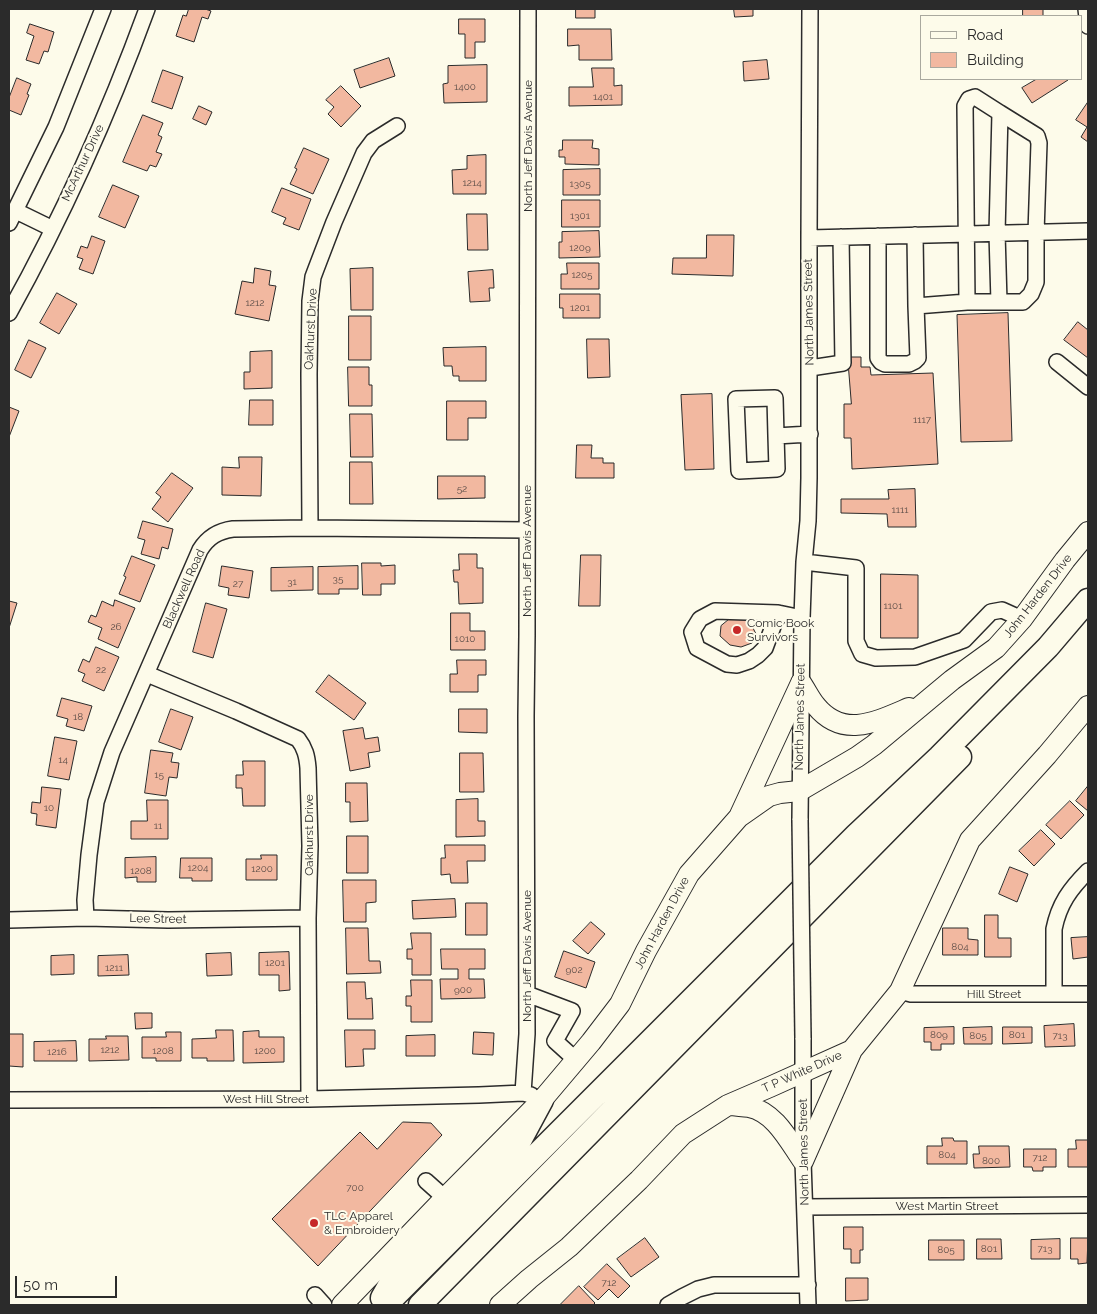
<!DOCTYPE html>
<html>
<head>
<meta charset="utf-8">
<style>
	body { margin:0 }
	#map { position:relative; width:1097px; height:1314px; overflow:hidden; background:#fdfbea; font-family:Raleway,sans-serif }
	canvas { display:block }
	.frame { position:absolute; inset:0; border:10px solid #2b2b2b; pointer-events:none }
	.legend { position:absolute; left:920px; top:15px; width:162px; height:65px; box-sizing:border-box; background:#fdfbea; border:1px solid #a9a89e; margin:0; padding:6px 9px; list-style:none; font-size:15px; color:#2b2b2b }
	.legend li { display:flex; align-items:center; gap:10px; height:25px }
	.legend b { width:25px; border:1px solid #a9a89e }
	.scale { position:absolute; left:15px; top:1276px; width:102px; height:22px; box-sizing:border-box; border:2px solid #2b2b2b; border-top:0; padding-left:6px; font-size:15px; line-height:18px; white-space:nowrap; color:#2b2b2b; -webkit-text-stroke:4px #fdfbea; paint-order:stroke }
</style>
</head>
<body>
<div id="map">
<canvas width="1097" height="1314"></canvas>
<div class="frame"></div>
<ul class="legend">
<li><b style="height:6px;background:#fdfbea"></b>Road</li>
<li><b style="height:14px;background:#f2b8a0"></b>Building</li>
</ul>
<div class="scale">50 m</div>
</div>
<script>
const ctx = document.querySelector('canvas').getContext('2d');
ctx.lineJoin = 'round';
function paint(path, color) { ctx.fillStyle = color; ctx.fill(path, 'evenodd'); }
function trace(path, color, width, dash) { ctx.strokeStyle = color; ctx.lineWidth = width; ctx.lineCap = dash ? 'butt' : 'round'; ctx.setLineDash(dash || []); ctx.stroke(path); }
function drawText(font, color, halo, rows, align = 'center') {
  ctx.font = font + ' Raleway,sans-serif'; ctx.lineWidth = 4; ctx.setLineDash([]); ctx.textBaseline = 'middle'; ctx.strokeStyle = halo; ctx.fillStyle = color; for (const [text, x, y, turn = 0] of rows) {
    ctx.save(); ctx.translate(x, y); ctx.rotate((+turn || 0) * Math.PI / 180); ctx.textAlign = isNaN(turn) ? turn : align; if (halo) ctx.strokeText(text, 0, 0); ctx.fillText(text, 0, 0); ctx.restore();
  }
}
const building = new Path2D(`
	M189,9H205L211,11L208,19L202,17L194,42L176,36L183,15L186,16Z
	M576,9H595V18H576Z
	M734,9H753V16L735,17Z
	M1023,9H1043V16H1023Z
	M459,19H485V42H475V58H465V34H459Z
	M30,24L54,32L48,52L44,51L39,64L26,60L34,36L27,33Z
	M568,29H611L612,60H579V45L568,46Z
	M389,58L395,76L360,88L354,70Z
	M767,60L769,79L744,81L743,62Z
	M487,65V102L444,103L443,84L448,83V66Z
	M592,68H614V86L622,85V105L569,106V87H593Z
	M163,70L183,77L172,109L152,102Z
	M17,78L31,84L27,94L29,95L21,115L9,110V98Z
	M1037,79H1067L1068,80L1032,103L1022,88Z
	M341,86L361,106L341,127L328,114L334,107L326,100Z
	M1088,102V142L1081,137L1087,127L1076,120Z
	M199,106L212,112L206,125L193,119Z
	M143,115L163,123L158,135L162,137L156,152L162,154L156,167L150,165L147,171L123,162Z
	M563,140H593L592,148L599,149V165L565,164V157H559V150H562Z
	M304,148L329,159L313,194L290,184L297,169L295,168Z
	M486,155V194H453L452,170L467,169V156Z
	M600,169V195H563V170Z
	M113,185L139,196L125,228L99,217Z
	M282,188L311,199L299,230L283,224L286,218L272,212Z
	M562,200H600V227H562Z
	M467,214H487L488,250H468Z
	M599,231L600,257L559,258V242H562V232Z
	M707,235H734L733,276L672,274L673,258H706Z
	M92,236L105,241L93,274L79,269L83,259L77,257L81,246L87,248Z
	M567,263H599V289H561V274H567Z
	M255,268L271,271L269,285L276,286L269,321L235,314L242,281L253,283Z
	M373,268V310H351L350,269Z
	M493,270L494,288H489L490,301L470,302L468,272Z
	M57,293L77,304L59,334L40,323Z
	M560,294H600V318H563V308H560Z
	M1008,313L1012,441L961,442L957,315Z
	M349,316H371V360H349Z
	M1078,322L1088,330V358L1064,340Z
	M587,339H609L610,377L588,378Z
	M29,340L46,348L31,378L15,370Z
	M486,347V381H459V376H453L452,366H444L443,348Z
	M272,351V388L244,389V372H250V352Z
	M848,357H861V367H870L871,375L933,373L938,464L852,469L851,438H844V404H851Z
	M348,367H369V385H372V406H349Z
	M712,394L714,469L685,470L681,395Z
	M250,400H273V425H249Z
	M447,401H486V418H468V440H447Z
	M9,407L19,411L9,437Z
	M350,414H372L373,457H351Z
	M577,445H592L591,458H603V463H614V478H576Z
	M239,457H262L261,496L222,495V467L239,468Z
	M350,462H372L373,504H350Z
	M172,473L193,488L168,522L152,509L161,497L156,493Z
	M438,476H485V498L438,499Z
	M915,489L916,527H888L887,514L841,513V499H889L888,490Z
	M143,521L173,529L168,549L162,547L159,559L141,554L145,540L138,538Z
	M459,554H477V568H483V603L459,604L458,582H454L453,570H459Z
	M581,555H601L600,606H579Z
	M132,556L155,565L140,602L119,594L126,577L124,576Z
	M362,563H381V566L395,565V584H381V595H363Z
	M222,566L253,571L249,598L228,595L229,588L219,586Z
	M358,566V589H339V594H318V567Z
	M313,567V590L271,591V568Z
	M881,574L918,575V638H881Z
	M115,600L135,608L118,648L98,639L102,628L88,622L91,615L96,617L102,601L113,606Z
	M9,601L17,603L9,628Z
	M206,603L227,609L213,658L193,652Z
	M451,613H470V631H485V650H451Z
	M732,617L745,619L752,626L756,634L752,643L741,647L730,645L720,636L721,626Z
	M96,647L119,657L104,691L82,681L85,674L78,671L83,659L89,662Z
	M457,660H486V675H478V692H450V674H457Z
	M329,675L366,703L354,720L316,692Z
	M62,698L92,706L84,731L66,726L68,719L57,716Z
	M171,709L193,717L181,750L159,742Z
	M459,709H487V733L459,732Z
	M363,728L365,739L378,737L380,751L368,753L370,767L350,771L343,731Z
	M55,737L77,741L69,780L48,776Z
	M151,750L173,753L171,762L179,763L177,778L169,777L166,796L145,793Z
	M460,753H483L484,792H460Z
	M243,761H265V806H243L242,788H236V775H243Z
	M346,783H367L368,821L350,822V802H346Z
	M1088,786V811L1076,801Z
	M42,787L61,789L56,828L36,825L37,814L31,813L32,802L40,803Z
	M478,799V821H485V836L456,837V800Z
	M147,800H168V839H131V821H147Z
	M1070,801L1084,815L1061,839L1046,825Z
	M1041,830L1055,844L1034,866L1019,851Z
	M347,836H368V873H347Z
	M445,845H485V861H467L468,883H451L450,874L441,875V858H445Z
	M261,855H277V880H246V859H261Z
	M156,857V882H137V877L125,878V858Z
	M181,858H212V881H192V878H180Z
	M1010,867L1028,874L1017,902L999,894Z
	M343,880H376V902L366,903V922H344Z
	M455,899L456,917L413,919L412,901Z
	M466,903H487V935H466Z
	M985,915H998V938H1011V957H985Z
	M591,922L605,934L588,954L573,941Z
	M346,928H368L369,961H380L381,973L347,974Z
	M943,928H968V939L978,940V955H943Z
	M411,933H431V975H412V959H407V949H412Z
	M1088,937V957L1073,959L1071,938Z
	M441,949H485V969H469V979H484L485,998L441,999L440,979H458V969H442Z
	M564,951L595,962L586,988L555,977Z
	M289,952L290,990L279,991V975H259V953Z
	M231,953L232,975L207,976L206,954Z
	M74,955V974L51,975V956Z
	M128,955L129,975L98,976V956Z
	M411,980H432V1022H411V1006H406V996H411Z
	M347,982H365L366,999L372,998L373,1019H348Z
	M135,1013H152V1028L136,1029Z
	M1074,1024L1075,1046L1045,1047L1044,1026Z
	M954,1027V1044H941V1050H931V1042H924V1028Z
	M992,1027V1044H964L963,1028Z
	M1003,1027H1032V1043L1003,1044Z
	M216,1030H233L234,1061H207V1058H192V1039L216,1038Z
	M345,1030H375V1049H363L364,1066L346,1067Z
	M259,1031V1037H284V1062L243,1063V1032Z
	M166,1032H181V1061H156V1058H142V1037H166Z
	M474,1032L494,1033L493,1055L473,1054Z
	M9,1034H23V1067L9,1066Z
	M435,1035V1056H406V1036Z
	M106,1036H128L129,1060L89,1061V1039H106Z
	M76,1041L77,1061H34V1042Z
	M403,1122L431,1123L442,1135L318,1266L272,1219L360,1132L377,1149Z
	M942,1138H953L954,1141H967V1164H927V1146H942Z
	M1076,1140H1088V1167H1068V1149H1076Z
	M979,1146H1009L1010,1167L974,1168L973,1154H979Z
	M1024,1149H1056V1167H1043V1171H1033L1032,1167H1024Z
	M844,1227H863V1250H860V1263H851V1249H844Z
	M645,1238L659,1257L631,1277L617,1259Z
	M1071,1238H1088L1087,1263L1078,1264V1259H1071Z
	M977,1239H1001L1002,1259H977Z
	M1060,1239V1259H1031V1240Z
	M929,1240H964V1260H929Z
	M607,1264L630,1286L618,1298L609,1289L598,1300L584,1287Z
	M846,1278H868V1300L846,1301Z
	M579,1286L595,1303L593,1305H560Z`);
paint(building, '#f2b8a0');
trace(building, '#2b2b2b', 1);
const minor = new Path2D(`
	M1086,9L1088,26
	M1000,113L1037,136L1039,143L1036,233V282L1031,294L1023,302H999L997,233Z
	M16,211L53,229
	M9,223L56,127L103,9
	M878,236V358L881,362L885,364H909L915,361L918,358L916,306L915,235
	M809,238L1088,231
	M999,302H967L965,106L969,99L975,97L1000,113
	M916,306L967,302
	M9,313C63,216 109,113 147,9
	M1057,362L1088,387
	M810,368L843,363L841,237
	M776,436L775,398L736,399L739,471L777,469L776,436L810,434
	M310,528L309,374L310,301L313,277L316,269L334,222L364,153L373,141L397,126
	M804,562L856,568V641L862,654L876,658L915,657L964,640L991,612L1002,610L1022,619
	M778,613L765,648L758,655L749,661L737,665L727,664L697,648L692,632L700,619L715,611L778,613L802,618
	M147,674L236,711L298,739C305,748 307,756 308,768L310,846L308,918L309,1099
	M800,820L802,618L804,562L808,521L809,478V238L810,9
	M86,918L85,900L89,855L96,802L112,752L200,550C208,537 218,531 233,529L310,528L527,530
	M9,920L86,918L168,920L308,918
	M900,991L911,994H1088
	M527,994L572,1011L555,1041L576,1060
	M1054,994V929C1059,904 1070,889 1088,871
	M803,1038V1161L808,1305
	M523,1093L527,1034L526,716L527,635L528,9
	M9,1100L309,1099L479,1095L523,1093L531,1095
	M426,1181L445,1198
	M805,1207L1088,1205
	M315,1295L324,1305
	M668,1305L682,1297L698,1289L714,1285H808`);
const major = new Path2D(`
	M801,683C806,690 810,699 816,706C843,739 876,722 909,708
	M739,817L801,683
	M730,1105C736,1106 743,1106 749,1107C775,1112 789,1141 803,1161
	M803,1161L852,1050
	M342,1305L445,1198L542,1100L591,1042L620,1004L646,951L689,874L739,817L769,796L780,793L799,791L857,757L874,745L952,680L996,648L1022,619L1065,560L1088,532
	M500,1305L529,1279L569,1247L639,1180L683,1134L728,1105L772,1086L852,1050L900,991L970,840L1047,755L1088,706`);
const highway = new Path2D(`
	M382,1298L403,1261L456,1207L521,1139L542,1100
	M386,1305L856,835L939,757L1048,647L1088,600
	M420,1305L960,757`);
trace(minor, '#2b2b2b', 18);
trace(major, '#2b2b2b', 22);
trace(highway, '#2b2b2b', 25);
trace(minor, '#fdfbea', 15);
trace(major, '#fdfbea', 20);
trace(highway, '#fdfbea', 22);
const minorBridge = new Path2D(`
	M800,820L803,1038`);
trace(minorBridge, '#2b2b2b', 18, []);
trace(minorBridge, '#fdfbea', 15);
for (const [x, y, r, color] of [
	[737,630,5,"#c62828"],
	[314,1223,5,"#c62828"]
]) { const dot = new Path2D(); dot.arc(x, y, r, 0, 2 * Math.PI); ctx.fillStyle = color; ctx.fill(dot); trace(dot, '#fdfbea', 2); }
drawText('10px', '#5d4e48', null, [
	["1400",465,87],
	["1401",603,97],
	["1214",472,183],
	["1305",580,184],
	["1301",580,216],
	["1209",580,248],
	["1205",582,275],
	["1212",255,303],
	["1201",580,308],
	["1117",922,420],
	["52",462,489],
	["1111",900,510],
	["35",338,579],
	["31",292,582],
	["27",238,584],
	["1101",893,606],
	["26",116,627],
	["1010",465,639],
	["22",101,670],
	["18",78,717],
	["14",63,760],
	["15",159,775],
	["10",49,808],
	["11",158,826],
	["1204",198,868],
	["1200",262,869],
	["1208",141,871],
	["804",960,947],
	["1201",275,963],
	["1211",114,968],
	["902",574,970],
	["900",463,990],
	["809",939,1035],
	["801",1017,1035],
	["805",978,1036],
	["713",1060,1036],
	["1212",110,1050],
	["1208",163,1051],
	["1200",265,1051],
	["1216",57,1052],
	["804",947,1155],
	["712",1040,1158],
	["800",991,1161],
	["700",355,1188],
	["801",989,1249],
	["713",1045,1249],
	["805",946,1250],
	["712",609,1283]
]);
drawText('12px', '#2b2b2b', '#fdfbea', [
	["North Jeff Davis Avenue",528,146,-90],
	["McArthur Drive",83,163,-65],
	["North James Street",809,312,-91],
	["Oakhurst Drive",311,329,-87],
	["North Jeff Davis Avenue",527,551,-90],
	["Blackwell Road",184,589,-66],
	["John Harden Drive",1038,596,-52],
	["North James Street",800,717,-89],
	["Oakhurst Drive",309,835,-90],
	["Lee Street",158,919,1],
	["John Harden Drive",662,923,-62],
	["North Jeff Davis Avenue",527,956,-90],
	["Hill Street",994,994],
	["T P White Drive",802,1072,-24],
	["West Hill Street",266,1099],
	["North James Street",804,1152,-91],
	["West Martin Street",947,1206]
]);
drawText('12px', '#2b2b2b', '#fdfbea', [
	["Comic Book",747,623],
	["Survivors",747,637],
	["TLC Apparel",324,1216],
	["& Embroidery",324,1230]
], 'left');
</script>
</body>
</html>
